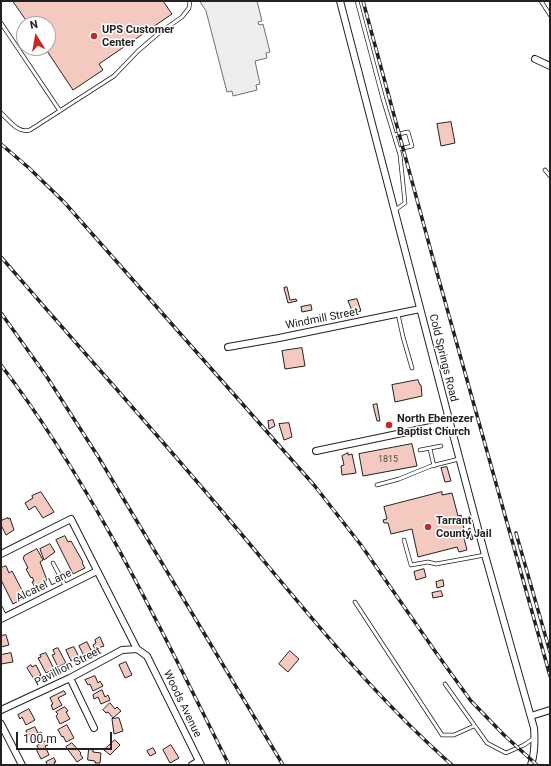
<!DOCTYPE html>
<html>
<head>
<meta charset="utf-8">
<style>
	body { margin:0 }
	#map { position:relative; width:551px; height:766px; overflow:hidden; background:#fff; font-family:Roboto,sans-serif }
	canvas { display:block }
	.frame { position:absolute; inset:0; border:2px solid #222; pointer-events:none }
	.north { position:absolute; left:16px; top:16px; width:40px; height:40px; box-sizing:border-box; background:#fff; border:1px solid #a7a7a7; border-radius:50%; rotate:349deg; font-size:11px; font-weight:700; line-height:16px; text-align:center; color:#222 }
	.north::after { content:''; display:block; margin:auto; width:14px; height:18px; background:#c62828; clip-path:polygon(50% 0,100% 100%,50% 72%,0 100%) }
	.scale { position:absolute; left:16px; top:732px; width:96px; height:18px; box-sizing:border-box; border:2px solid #222; border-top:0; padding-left:5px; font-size:12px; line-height:14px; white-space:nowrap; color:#222; -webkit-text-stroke:3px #fff; paint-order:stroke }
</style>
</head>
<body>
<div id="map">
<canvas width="551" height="766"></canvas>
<div class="frame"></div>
<div class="north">N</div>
<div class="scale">100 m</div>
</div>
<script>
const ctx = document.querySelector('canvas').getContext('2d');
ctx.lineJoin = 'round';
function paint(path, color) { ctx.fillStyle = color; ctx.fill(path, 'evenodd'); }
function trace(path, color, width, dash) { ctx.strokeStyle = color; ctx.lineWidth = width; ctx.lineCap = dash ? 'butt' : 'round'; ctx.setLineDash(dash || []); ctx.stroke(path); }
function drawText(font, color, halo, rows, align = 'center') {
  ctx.font = font + ' Roboto,sans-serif'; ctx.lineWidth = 3; ctx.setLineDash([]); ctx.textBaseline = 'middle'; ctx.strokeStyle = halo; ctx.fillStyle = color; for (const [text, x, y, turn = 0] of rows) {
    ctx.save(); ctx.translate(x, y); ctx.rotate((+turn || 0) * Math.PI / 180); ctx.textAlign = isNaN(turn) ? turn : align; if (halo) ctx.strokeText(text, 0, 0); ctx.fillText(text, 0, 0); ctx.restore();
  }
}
const parking = new Path2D(`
	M200,1H257L262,21L258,22L259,25L263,24L270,52L266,53L267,58L255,61L260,84L256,85L257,90L233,96L232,91L227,92L206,11Z`);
paint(parking, '#ededed');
trace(parking, '#6f6f6f', 1);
const building = new Path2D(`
	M13,1H163L172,14L99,64L103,70L73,90L45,48H48V24H29Z
	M451,122L455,143L441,146L437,124Z
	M287,287L290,300L296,299L297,301L288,303L284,288Z
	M357,299L361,311L353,313L348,301Z
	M311,305L312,310L302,312L301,307Z
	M302,348L305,366L285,369L282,351Z
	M418,380L420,385H421L422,396L395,402L392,385Z
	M377,404L380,421H377L373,405Z
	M273,420L275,426L269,429L268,421Z
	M289,423L292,437L284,440L279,424Z
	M412,444L417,466L363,476L359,454Z
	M348,453V455L352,454L356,473L342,475L341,466L344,465L342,456Z
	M447,467L451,481L445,482L441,468Z
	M41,492L54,512L43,518L35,506L29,510L25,503L33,498L32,496Z
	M442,492V495L452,493L458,516L461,515L465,533L469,532L468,529L470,528L473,539L471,540L470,537L464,538L467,550L459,552L457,547L418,557L412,529L391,534L388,523H384L383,520L387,519L384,507Z
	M8,518V519L10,518L14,530L6,535L1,525V521Z
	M65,536L68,542L71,541L83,562L82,563L85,568L73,574L56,540Z
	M50,544L55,552L44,560L40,549Z
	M37,549L43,560L40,562L47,580L45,581L47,587L37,591L32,582L34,581L32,577L31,578L26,569L28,568L23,558L24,557V556Z
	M6,566L9,573L12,571L23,592L22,593L24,598L13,604L1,580V568Z
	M424,569L426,577L416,580L414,572Z
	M443,580L444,586L437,588L436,582Z
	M441,591L443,596L433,598L432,593Z
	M6,635L9,645L1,647V636Z
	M100,637L104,646L95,649L93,645L96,643L95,640Z
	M87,642L92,652L84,656L79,646Z
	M74,647L79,657L71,661L66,650Z
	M58,648L66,663L58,667L52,655L55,654L53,650Z
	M290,651L299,659L288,672L279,664Z
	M11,653L13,662L1,664V655Z
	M46,653L54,669L46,673L38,658L41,657L40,655Z
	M126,662L132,675L125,678L119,665Z
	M31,665L32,667L36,665L41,675L34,679L27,668Z
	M95,676L98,683L100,681L103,686L93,691L90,684L88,685L85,680Z
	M102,690L105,697L108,695L110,700L101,704L98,697L94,699L93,695Z
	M64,691L66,694L58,698L62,705L53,710L51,705L53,704L50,698Z
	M110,703L115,709L117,707L121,711L113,718L108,712L106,713L103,710Z
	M65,707L68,711L66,712L70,719L60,724L56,716L58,714L56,712Z
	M29,709L35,720L26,725L22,717L20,719L18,715Z
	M119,718L123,731L114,734L112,719Z
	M67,725L74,738L66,742L63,736L62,737L58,730Z
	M35,727L38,733L41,732L43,736L34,741L31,734L28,735L26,731Z
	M115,740L120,745L110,755L104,750Z
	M46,741L48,745L45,746L49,755L41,759L36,749L38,748L37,746Z
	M72,743L81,753L80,754L83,758L77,762L66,747Z
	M171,745L179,758L170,763L163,750Z
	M153,748L156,753L150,756L147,751Z
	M89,749L93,750V752L101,753L100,763H95V761L88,760Z
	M54,758L56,762H54L55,765H46L47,764L46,762Z`);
paint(building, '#f3c9c0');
trace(building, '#222', 1);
const lane = new Path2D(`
	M357,1L383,99L400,155L405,203L395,210
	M541,1L550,15
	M1,23L60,111
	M1,113C9,120 18,134 30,130L114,76L138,51L159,33L182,17L189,8L190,1
	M394,135L408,132L412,146L399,149
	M545,170L550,176
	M398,314L403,337L412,368
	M430,449L434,466
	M420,450L441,446
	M377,485L399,479L431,466L459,459
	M404,540L411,565L428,562L436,564L485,555
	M53,563L66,587
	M355,602L442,735H454L474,726
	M1,608L5,617
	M445,684L487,743L506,753L524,745L534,738`);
const street = new Path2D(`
	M340,1L450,423L485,555L534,728C535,741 535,753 531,765
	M535,59L550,66
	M228,347L279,338L420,309
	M316,451L450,423
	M1,554L71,519L137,649
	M1,619L97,571
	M70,678L94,728
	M1,710L70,678L122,650L137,649L147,656L201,765
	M531,716L550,710
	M1,724L22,765
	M192,765L199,761`);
trace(lane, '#222', 4.5);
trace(street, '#222', 8);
trace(lane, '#fff', 3);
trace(street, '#fff', 6);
const rail = new Path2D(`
	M363,1L432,255L550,676
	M1,144L29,168L64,202L314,485L361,545L437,654L471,701L504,735L537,765
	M1,257C76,344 153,429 227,517C299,602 368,691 452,765
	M1,313L47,377L99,458L283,765
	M1,365C95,488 160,628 229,765
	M516,533L550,652`);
trace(rail, '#222', 3.5);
trace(rail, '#fff', 2, [6]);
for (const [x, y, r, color] of [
	[94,36,4,"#c62828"],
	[389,425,4,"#c62828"],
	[428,527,4,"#c62828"]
]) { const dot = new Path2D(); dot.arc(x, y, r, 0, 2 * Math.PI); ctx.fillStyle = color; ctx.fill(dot); trace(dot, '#fff', 1.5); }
drawText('9px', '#564c4a', null, [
	["1815",388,460]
]);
drawText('bold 11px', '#222', '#fff', [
	["UPS Customer",102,30],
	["Center",102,43],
	["North Ebenezer",397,419],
	["Baptist Church",397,432],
	["Tarrant",436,521],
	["County Jail",436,534]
], 'left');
drawText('11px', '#222', '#fff', [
	["Windmill Street",322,319,-11],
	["Cold Springs Road",443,358,76],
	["Alcatel Lane",44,586,-26],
	["Pavillion Street",68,667,-27],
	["Woods Avenue",182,704,64]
]);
</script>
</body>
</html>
